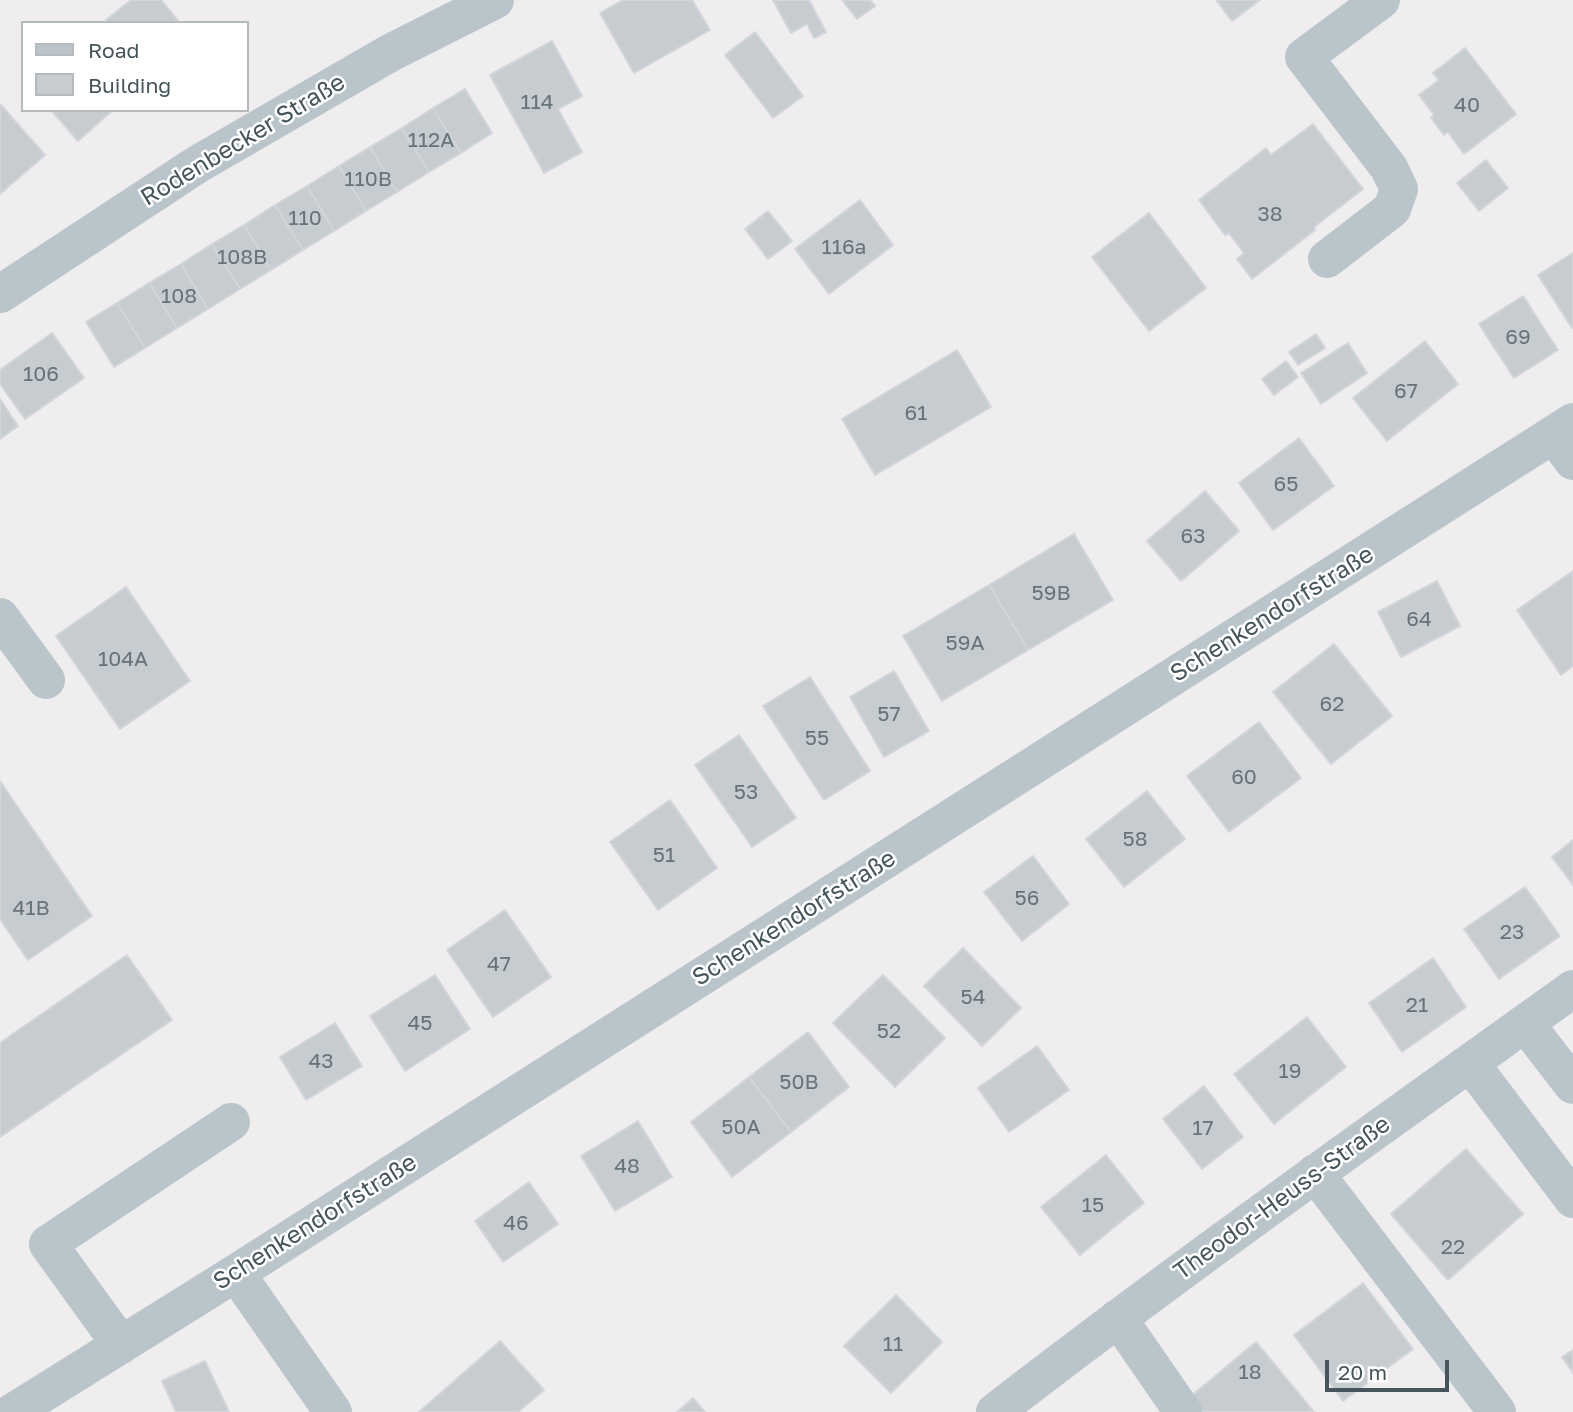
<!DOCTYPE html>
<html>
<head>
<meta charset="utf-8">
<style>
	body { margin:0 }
	#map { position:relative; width:1573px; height:1412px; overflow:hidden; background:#f0edee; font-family:"Golos Text",sans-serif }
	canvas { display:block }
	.legend { position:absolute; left:21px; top:21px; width:228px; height:91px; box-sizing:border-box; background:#fff; border:2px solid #b5bbbd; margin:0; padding:9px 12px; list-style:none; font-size:21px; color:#46555b }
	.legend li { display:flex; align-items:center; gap:14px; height:35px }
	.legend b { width:35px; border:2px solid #b5bbbd }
	.scale { position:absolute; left:1325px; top:1360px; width:124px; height:32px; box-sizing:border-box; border:4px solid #46555b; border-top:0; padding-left:9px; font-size:21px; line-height:24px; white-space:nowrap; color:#46555b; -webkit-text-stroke:5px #fff; paint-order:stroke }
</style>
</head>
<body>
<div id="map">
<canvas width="1573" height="1412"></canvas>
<ul class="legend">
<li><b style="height:9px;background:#b9c5cb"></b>Road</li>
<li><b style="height:19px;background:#c7ccd0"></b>Building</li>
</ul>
<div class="scale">20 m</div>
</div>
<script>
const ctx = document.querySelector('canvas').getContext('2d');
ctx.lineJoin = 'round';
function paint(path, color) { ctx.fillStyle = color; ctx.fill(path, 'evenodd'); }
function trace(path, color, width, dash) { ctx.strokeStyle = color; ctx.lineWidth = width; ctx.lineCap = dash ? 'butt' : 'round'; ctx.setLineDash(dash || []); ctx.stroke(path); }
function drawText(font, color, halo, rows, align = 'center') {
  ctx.font = font + ' "Golos Text",sans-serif'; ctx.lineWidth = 5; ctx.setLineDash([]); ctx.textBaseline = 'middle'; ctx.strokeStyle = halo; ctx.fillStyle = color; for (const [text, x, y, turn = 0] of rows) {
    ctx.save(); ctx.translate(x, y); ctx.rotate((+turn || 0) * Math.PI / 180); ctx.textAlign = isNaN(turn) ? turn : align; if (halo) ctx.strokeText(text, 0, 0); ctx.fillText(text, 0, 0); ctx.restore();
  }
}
const building = new Path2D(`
	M131,0H161L180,23H108L106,20Z
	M623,0H692L710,30L634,73L600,13Z
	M773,0H809L826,32L814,38L807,24L791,33Z
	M842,0H870L875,6L857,19Z
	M1216,0H1260L1232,21Z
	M755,32L803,96L773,118L725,55Z
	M552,41L582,96L558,109L582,152L544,173L490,75Z
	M1465,48L1516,114L1464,154L1448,132L1444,135L1431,118L1434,115L1419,95L1439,80L1433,73Z
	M465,89L492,133L461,153L433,108Z
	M0,104L45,155L0,194Z
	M433,108L461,153L429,172L402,128Z
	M51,110H113L78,141Z
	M1313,124L1363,189L1314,227L1315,230L1252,279L1237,259L1244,253L1229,233L1225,235L1199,200L1266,148L1271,155Z
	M402,128L429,172L397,192L370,147Z
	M370,147L397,192L366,211L339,166Z
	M1486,160L1508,188L1479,211L1457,183Z
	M339,166L366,211L334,231L307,186Z
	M307,186L334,231L303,250L275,205Z
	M860,200L893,245L829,294L795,249Z
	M275,205L303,250L271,270L244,225Z
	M768,211L792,241L768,259L745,229Z
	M1149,213L1206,288L1149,331L1092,257Z
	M244,225L271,270L240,289L212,244Z
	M212,244L240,289L208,309L181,264Z
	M1573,253V327L1572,328L1538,275Z
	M181,264L208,309L177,328L149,283Z
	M149,283L177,328L145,348L117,303Z
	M1523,296L1558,350L1514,378L1479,324Z
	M117,303L145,348L114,367L86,322Z
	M52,333L84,378L25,419L0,384V370Z
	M1316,334L1325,348L1298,365L1289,352Z
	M1425,341L1458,384L1387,441L1353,398Z
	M1348,343L1367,373L1321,404L1301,373Z
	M957,350L991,407L875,475L842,419Z
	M1286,361L1298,377L1274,395L1262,379Z
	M0,399L18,426L0,439Z
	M1299,438L1334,486L1273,530L1239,483Z
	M1205,491L1239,531L1181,581L1147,541Z
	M1074,534L1113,600L1028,650L989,585Z
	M1573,571V666L1561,675L1517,610Z
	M1437,581L1460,626L1401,657L1378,612Z
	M989,585L1028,650L942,701L903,636Z
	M126,587L190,681L120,729L56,636Z
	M1334,644L1392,716L1331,764L1273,692Z
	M894,671L929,731L884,757L850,697Z
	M810,677L870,771L824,800L763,706Z
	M1259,722L1301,778L1229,832L1187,776Z
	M739,735L796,818L752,847L695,765Z
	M0,781L92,916L28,960L0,919Z
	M1147,791L1185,839L1124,887L1086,839Z
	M670,800L717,868L658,910L610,842Z
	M1573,840V885L1552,857Z
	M1033,856L1069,904L1022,941L984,892Z
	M1525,887L1560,936L1499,979L1464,929Z
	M505,910L551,977L493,1017L447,950Z
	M963,948L1021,1008L982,1046L924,986Z
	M127,955L172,1020L0,1137V1043Z
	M1433,958L1466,1007L1402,1052L1369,1003Z
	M435,975L470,1029L405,1071L370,1016Z
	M883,975L945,1038L895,1087L833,1023Z
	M1307,1017L1346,1067L1274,1124L1234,1074Z
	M335,1023L362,1066L306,1100L280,1057Z
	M808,1032L849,1087L791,1132L749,1077Z
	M1037,1046L1069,1090L1009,1132L978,1088Z
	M749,1077L791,1132L732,1177L691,1122Z
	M1204,1086L1243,1137L1202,1169L1163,1119Z
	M638,1121L672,1177L615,1211L581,1156Z
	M1466,1149L1523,1214L1448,1280L1391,1214Z
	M1106,1155L1144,1203L1080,1255L1041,1207Z
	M529,1182L558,1224L503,1262L475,1221Z
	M1363,1283L1413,1349L1343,1401L1294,1335Z
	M896,1295L942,1342L891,1393L844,1346Z
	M500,1341L544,1390L518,1412H419Z
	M1256,1342L1314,1412H1192L1184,1402Z
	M1573,1350V1373L1562,1357Z
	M205,1361L229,1412H176L162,1381Z
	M693,1398L705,1412H677Z`);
paint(building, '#c7ccd0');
trace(building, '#d2d5d9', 2);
trace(new Path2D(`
	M1327,259L1392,209L1399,189L1389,168L1304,57L1381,0
	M0,294L198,164L390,53L495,0
	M1554,435L1573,461
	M0,617L46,680
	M1525,1023L1573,1085
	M1470,1063L1573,1199
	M1315,1173L1497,1412
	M236,1273L333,1412
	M1118,1318L1183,1412
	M121,1345L48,1244L231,1122
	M13,1412L236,1273L1573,422
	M995,1412C1184,1266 1379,1128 1573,989`), '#b9c5cb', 38);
drawText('21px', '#667378', null, [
	["114",537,102],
	["40",1467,105],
	["112A",431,140],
	["110B",368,179],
	["38",1270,214],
	["110",305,218],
	["116a",844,247],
	["108B",242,257],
	["108",179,296],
	["69",1518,337],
	["106",41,374],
	["67",1406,391],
	["61",916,413],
	["65",1286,484],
	["63",1193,536],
	["59B",1051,593],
	["64",1419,619],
	["59A",965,643],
	["104A",123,659],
	["62",1332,704],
	["57",889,714],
	["55",817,738],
	["60",1244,777],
	["53",746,792],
	["58",1135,839],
	["51",664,855],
	["56",1027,898],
	["41B",31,908],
	["23",1512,932],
	["47",499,964],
	["54",973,997],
	["21",1417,1005],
	["45",420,1023],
	["52",889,1031],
	["43",321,1061],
	["19",1290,1071],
	["50B",799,1082],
	["50A",741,1127],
	["17",1203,1128],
	["48",627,1166],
	["15",1093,1205],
	["46",516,1223],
	["22",1453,1247],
	["11",893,1344],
	["18",1250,1372]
]);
drawText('24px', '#46555b', '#fff', [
	["Rodenbecker Straße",243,140,-31],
	["Schenkendorfstraße",1272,614,-32],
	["Schenkendorfstraße",794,918,-32],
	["Theodor-Heuss-Straße",1282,1198,-36],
	["Schenkendorfstraße",315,1222,-32]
]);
</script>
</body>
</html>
